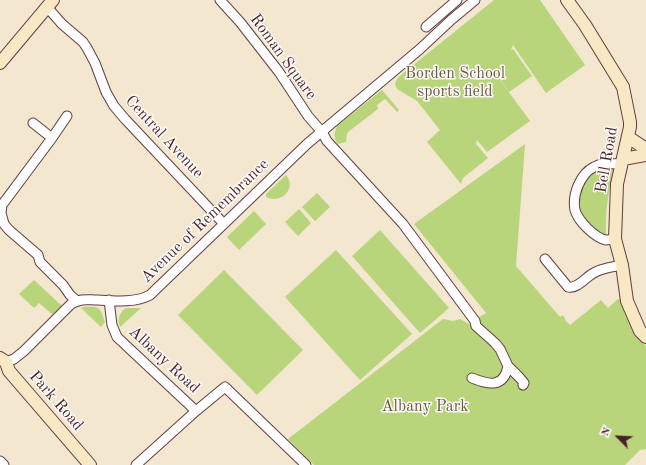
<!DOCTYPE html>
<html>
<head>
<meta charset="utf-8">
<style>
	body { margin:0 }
	#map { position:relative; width:646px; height:465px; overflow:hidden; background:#f3e7cf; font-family:"Old Standard TT",serif }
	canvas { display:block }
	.north { position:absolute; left:598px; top:417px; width:40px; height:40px; -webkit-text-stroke:3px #fdfcf7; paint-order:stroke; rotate:294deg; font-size:11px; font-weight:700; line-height:16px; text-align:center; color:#4a1f2b }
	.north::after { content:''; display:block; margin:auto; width:14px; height:18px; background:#4a1f2b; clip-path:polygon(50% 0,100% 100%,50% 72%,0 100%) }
</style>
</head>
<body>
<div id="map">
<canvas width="646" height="465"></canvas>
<div class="north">N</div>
</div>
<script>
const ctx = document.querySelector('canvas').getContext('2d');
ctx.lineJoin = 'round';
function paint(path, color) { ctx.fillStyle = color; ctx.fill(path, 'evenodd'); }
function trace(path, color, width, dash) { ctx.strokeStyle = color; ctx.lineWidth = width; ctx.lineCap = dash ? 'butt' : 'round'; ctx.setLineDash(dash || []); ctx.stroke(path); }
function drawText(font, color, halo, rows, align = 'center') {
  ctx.font = font + ' "Old Standard TT",serif'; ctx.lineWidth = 3; ctx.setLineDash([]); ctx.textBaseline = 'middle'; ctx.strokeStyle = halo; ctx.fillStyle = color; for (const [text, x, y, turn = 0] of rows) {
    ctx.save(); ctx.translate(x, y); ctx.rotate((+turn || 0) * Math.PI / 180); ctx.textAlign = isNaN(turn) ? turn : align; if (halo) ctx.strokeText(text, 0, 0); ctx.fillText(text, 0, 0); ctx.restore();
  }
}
paint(new Path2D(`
	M494,0H540L585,65L546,93L513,45L511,50L513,49L532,76L509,92L500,79V80L530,121L487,152L477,140L476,144L488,158L463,178L461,184L427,142L440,130L417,101L397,89L395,84L397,79L401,75Z
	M382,90L399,110L397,112L386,100L385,99L377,105L378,109L348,132L347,134L346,142L338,144C333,138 334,131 338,125Z
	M525,144L516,266L560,317L563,315L566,321L570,325L601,300L608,308L618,299L622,300L641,341L646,346V449L640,450L625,465H314L288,439L443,319L453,321L460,319L469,324L472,321L486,313L414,224Z
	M614,166C609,189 605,211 606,234H601L587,224L580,212L577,199L582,181L597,168Z
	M286,175C297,187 282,205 266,197V194Z
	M317,193L330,207L315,221L302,207Z
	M299,209L311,223L298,236L285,222Z
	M254,211L266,224L239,250L227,237Z
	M380,230L449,308L420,333L352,256Z
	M336,250L412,334L360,380L285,297Z
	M224,270L303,350L257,395L178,315Z
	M34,280L62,306V307L54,316L39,303L34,308L19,294Z
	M83,307C100,306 100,307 105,322L101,327L81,308Z
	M126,308H141L120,327C117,320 119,312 126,308Z`), '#b8d57b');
const street = new Path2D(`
	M220,0L240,22L279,72L308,116L322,132L327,141L403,224L475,321L476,326L495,343L500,349L508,366L520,378L524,383L523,385
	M47,7L62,24L83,42L87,48L95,63L106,92L114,106L125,119L224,224
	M426,27L457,0
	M67,116L52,138L2,205L1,213L4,224L9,230L38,255L40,262L63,285L70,295L77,301
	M33,123L52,138
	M615,239C612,239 608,240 606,240C595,238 578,221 575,210C572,195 580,174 594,167C603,162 612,164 622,164
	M545,259L568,287C577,289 584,279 592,274C600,268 612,267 622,265
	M109,300L112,325L117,337L196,411
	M6,362L14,359L24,351L71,304C82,298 87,300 98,300C114,301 136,303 150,295L307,144L420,49L451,20L475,0
	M472,378C489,385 504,388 508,366
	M0,461L4,465
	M136,465L196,411L225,387L306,465`);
const secondary = new Path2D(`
	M567,0L585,25L623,87L630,122V127L617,184L615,239L622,265L627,301L640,331L646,337
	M0,63L53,0
	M628,137L646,149
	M623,159L646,155
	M0,358L6,362L9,371L90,465`);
trace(street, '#633d44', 11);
trace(secondary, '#633d44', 14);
trace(street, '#fff', 9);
trace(secondary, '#f8e8c3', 12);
drawText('16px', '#4a1f2b', '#fdfcf7', [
	["Roman Square",283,57,54],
	["Central Avenue",164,137,47],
	["Bell Road",607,160,-80],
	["Avenue of Remembrance",205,221,-44],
	["Albany Road",164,360,43],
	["Park Road",56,401,49]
]);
drawText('16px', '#6b5643', '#fdfcf7', [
	["Borden School",455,74],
	["sports field",455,92],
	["Albany Park",425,407]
]);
</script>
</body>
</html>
